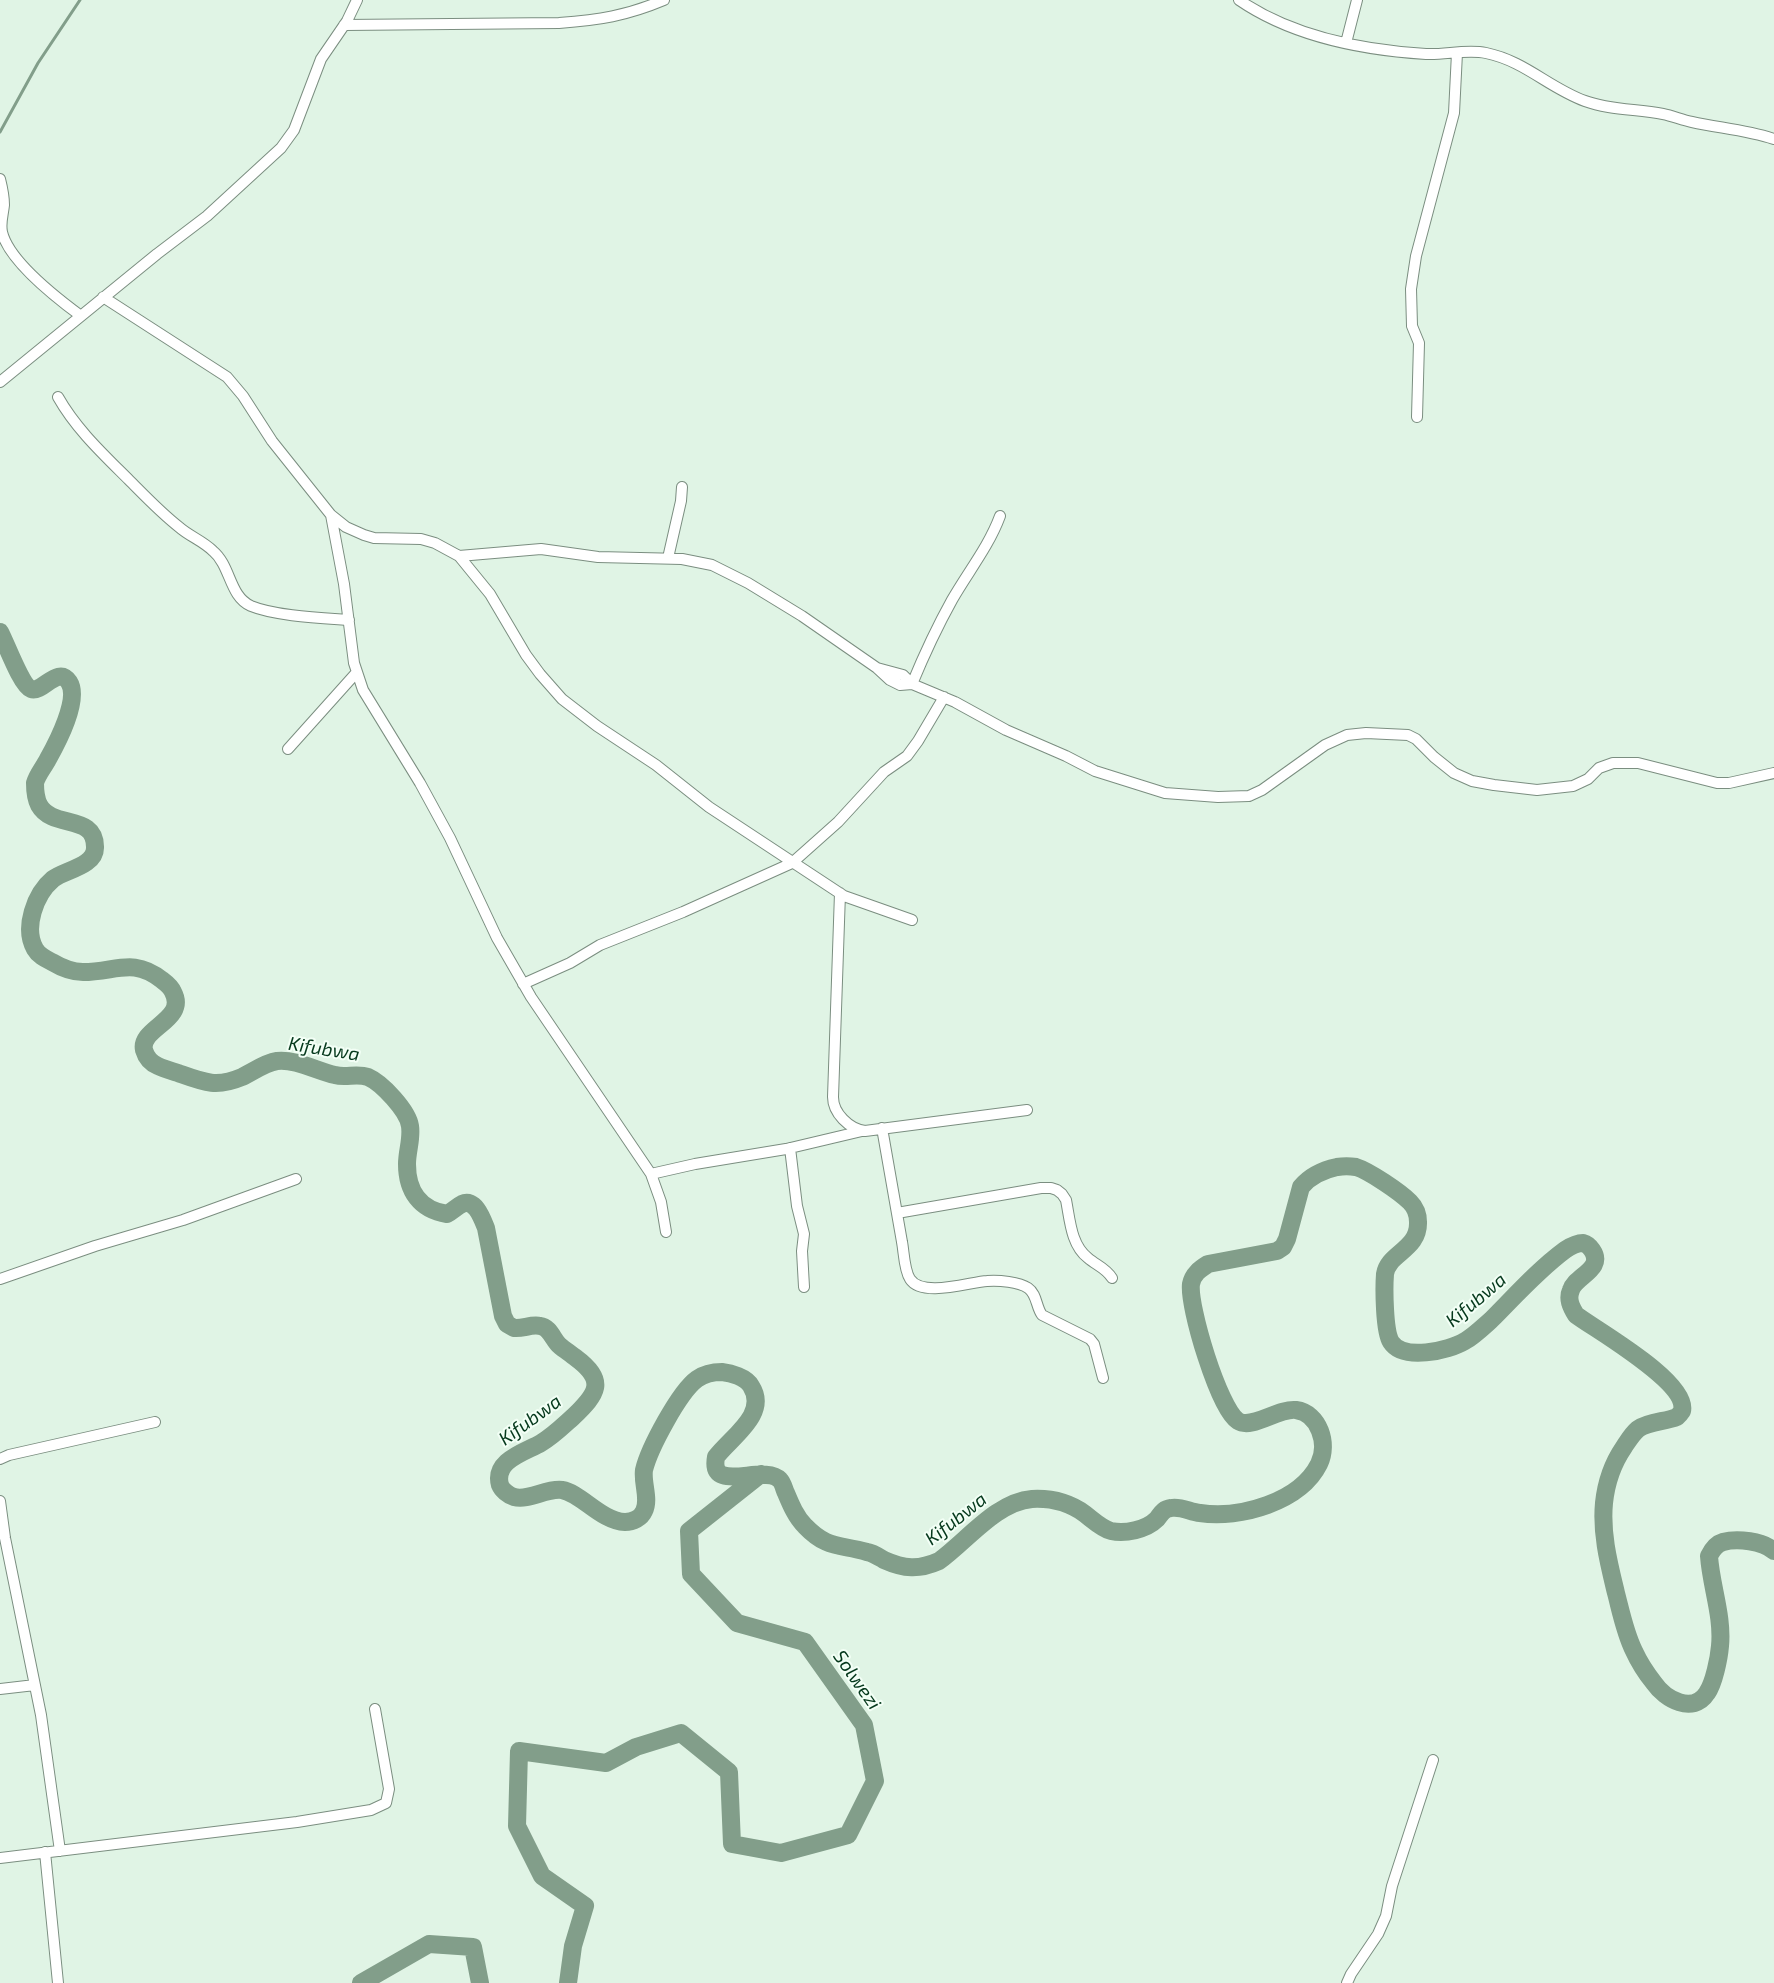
<!DOCTYPE html>
<html>
<head>
<meta charset="utf-8">
<style>
	body { margin:0 }
	canvas { display:block; background:#e0f4e5 }
</style>
</head>
<body>
<canvas width="1774" height="1983"></canvas>
<script>
const ctx = document.querySelector('canvas').getContext('2d');
ctx.lineJoin = 'round';
function trace(path, color, width, dash) { ctx.strokeStyle = color; ctx.lineWidth = width; ctx.lineCap = dash ? 'butt' : 'round'; ctx.setLineDash(dash || []); ctx.stroke(path); }
function drawText(font, color, halo, rows, align = 'center') {
  ctx.font = font + ' "Exo 2",sans-serif'; ctx.lineWidth = 4; ctx.setLineDash([]); ctx.textBaseline = 'middle'; ctx.strokeStyle = halo; ctx.fillStyle = color; for (const [text, x, y, turn = 0] of rows) {
    ctx.save(); ctx.translate(x, y); ctx.rotate((+turn || 0) * Math.PI / 180); ctx.textAlign = isNaN(turn) ? turn : align; if (halo) ctx.strokeText(text, 0, 0); ctx.fillText(text, 0, 0); ctx.restore();
  }
}
trace(new Path2D(`
	M0,132L38,63L80,0`), '#829e8a', 3);
trace(new Path2D(`
	M0,632C6,643 21,685 31,689C43,693 58,665 69,682C80,699 57,743 48,759C44,767 37,775 35,783C35,790 36,799 39,805C53,830 96,813 95,848C95,866 65,870 53,879C35,894 23,928 35,949C39,956 46,959 52,962C62,968 72,972 83,972C116,972 133,957 162,980C166,983 171,987 173,992C188,1020 139,1028 144,1050C146,1057 151,1063 158,1066C164,1069 172,1071 178,1073C203,1082 216,1088 242,1077C253,1072 264,1063 277,1061C296,1059 317,1071 335,1075C346,1078 357,1073 368,1077C382,1083 408,1111 410,1126C412,1139 407,1151 407,1164C407,1191 420,1210 447,1214C453,1211 456,1207 462,1204C475,1198 482,1218 486,1228L503,1316L507,1324L514,1328C523,1329 531,1324 540,1326C550,1327 553,1340 560,1346C565,1350 571,1354 576,1358C607,1381 597,1394 573,1417C563,1426 553,1436 541,1443C526,1452 493,1460 500,1485C502,1490 508,1495 514,1497C529,1501 546,1488 562,1490C581,1493 601,1521 625,1522C633,1522 641,1518 644,1511C650,1499 642,1483 644,1470C649,1449 679,1392 697,1379C704,1374 712,1372 722,1372C731,1373 746,1377 751,1386C769,1414 731,1437 716,1457C709,1495 764,1463 780,1480C783,1483 784,1489 786,1493C791,1505 796,1517 805,1526C827,1549 839,1544 867,1552C873,1553 879,1557 884,1560C904,1569 919,1570 939,1561C967,1541 996,1502 1032,1499C1051,1498 1070,1503 1085,1514C1093,1520 1101,1528 1111,1531C1125,1534 1146,1530 1157,1519C1161,1514 1163,1509 1171,1508C1181,1506 1190,1512 1200,1513C1240,1519 1300,1502 1319,1464C1329,1444 1319,1413 1296,1410C1278,1408 1252,1430 1238,1421C1219,1409 1188,1306 1191,1284C1193,1274 1200,1269 1208,1264L1277,1251L1283,1247L1287,1239L1301,1187C1310,1176 1323,1170 1337,1167C1343,1166 1350,1166 1356,1167C1369,1171 1400,1192 1410,1202C1415,1207 1418,1214 1418,1222C1419,1250 1388,1253 1385,1274C1384,1287 1384,1331 1391,1342C1403,1361 1448,1351 1465,1341C1474,1336 1483,1327 1491,1320C1515,1296 1538,1270 1565,1250C1571,1246 1577,1243 1583,1243C1587,1244 1590,1247 1592,1250C1605,1269 1575,1276 1571,1290C1567,1299 1571,1307 1576,1315C1596,1330 1689,1382 1682,1411C1682,1411 1678,1417 1677,1417C1665,1422 1649,1421 1638,1429C1632,1434 1628,1441 1624,1447C1613,1463 1606,1484 1604,1503C1601,1534 1609,1564 1616,1593C1621,1612 1625,1633 1634,1651C1639,1662 1646,1673 1654,1683C1665,1699 1693,1715 1707,1693C1714,1683 1719,1658 1720,1646C1723,1616 1711,1586 1709,1556C1712,1550 1716,1544 1723,1542C1737,1538 1763,1541 1774,1551
	M361,1983L429,1944L473,1947L480,1983
	M568,1983L573,1946L585,1906L542,1876L517,1826L519,1751L606,1763L636,1747L681,1733L729,1772L732,1844L781,1853L848,1835L875,1781L864,1725L805,1642L737,1623L691,1574L689,1531L761,1474`), '#829e8a', 18);
const street = new Path2D(`
	M1239,0C1293,37 1361,50 1426,54C1445,55 1467,49 1486,53C1525,61 1549,88 1585,101C1609,110 1637,109 1663,114C1673,116 1682,120 1692,122C1719,128 1747,130 1774,139
	M344,25L559,23C599,20 626,16 664,0
	M1346,43L1357,0
	M0,179C2,187 4,197 4,205C3,215 0,223 2,232C9,261 58,299 81,316
	M103,297L227,377L243,396L272,441L331,515L346,527L364,535L374,538L421,539L435,543L459,556L490,594L526,655L540,674L562,699L597,726L656,765L709,807L844,896L912,920
	M0,382L157,254L207,216L281,148L294,130L321,59L347,21L357,0
	M58,397C76,429 103,454 129,480C145,496 161,513 179,527C189,536 203,541 213,551C231,566 229,596 251,606C275,616 322,618 349,620
	M1417,417L1419,343L1412,326L1411,289L1416,256L1454,113L1457,53
	M331,515L344,584L354,663L363,690L420,783L450,838L497,938L531,997L651,1174L661,1202L666,1232
	M459,556L541,549L598,557L682,559L712,565L748,583L802,616L877,668L890,680L900,685L912,684
	M668,558L681,501L682,487
	M877,668L903,675L912,684L955,702L1006,730L1066,756L1095,771L1165,793L1218,797L1249,796L1262,790L1325,745L1347,735L1366,733L1408,735L1416,739L1434,757L1454,773L1472,781L1494,785L1537,790L1573,786L1588,779L1599,768L1613,763H1638L1717,783H1729L1774,773
	M912,684C924,655 937,627 952,600C968,572 989,546 1000,516
	M288,749L357,672
	M840,893L833,1097C833,1113 849,1129 865,1131L1027,1110
	M523,984L570,963L600,945L683,912L792,863L838,822L884,772L907,756L918,741L944,697
	M882,1128C889,1166 895,1204 902,1242C904,1252 904,1270 910,1279C922,1298 970,1282 987,1281C999,1280 1019,1282 1028,1288C1037,1294 1036,1307 1042,1315L1090,1339L1094,1344L1103,1378
	M790,1148L797,1206L804,1234L802,1251L804,1287
	M651,1174L695,1164L786,1149L862,1131
	M897,1213L1041,1188H1051L1057,1190L1062,1194L1066,1200C1070,1220 1071,1245 1088,1258C1096,1265 1106,1268 1112,1278
	M0,1279L95,1246L183,1220L296,1179
	M0,1459L9,1455L155,1422
	M0,1501L5,1538L41,1715L60,1851
	M0,1689L35,1685
	M45,1852L58,1983
	M0,1858L297,1822L371,1810L386,1803L389,1789L375,1709
	M1347,1983L1351,1974L1378,1934L1386,1916L1392,1886L1433,1760`);
trace(street, '#7b8e80', 12);
trace(street, '#fff', 10);
drawText('italic 19px', '#05391c', '#f3fff6', [
	["Kifubwa",324,1049,9],
	["Kifubwa",1476,1300,-40],
	["Kifubwa",530,1420,-36],
	["Kifubwa",956,1519,-38],
	["Solwezi",857,1680,55]
]);
</script>
</body>
</html>
